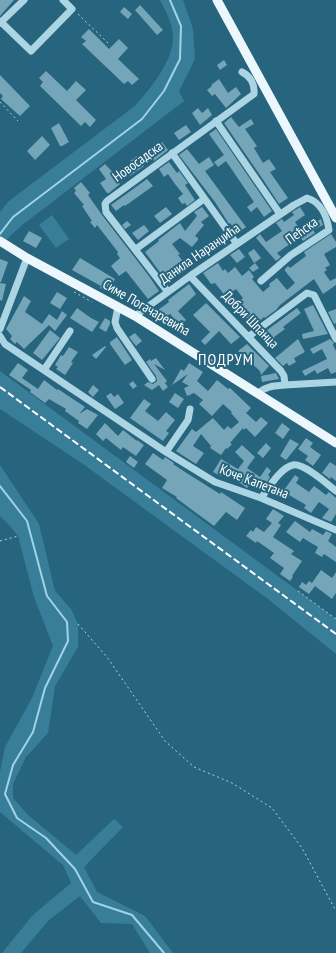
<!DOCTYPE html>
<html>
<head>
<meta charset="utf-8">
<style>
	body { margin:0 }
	canvas { display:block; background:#27647d }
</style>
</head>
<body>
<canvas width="336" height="953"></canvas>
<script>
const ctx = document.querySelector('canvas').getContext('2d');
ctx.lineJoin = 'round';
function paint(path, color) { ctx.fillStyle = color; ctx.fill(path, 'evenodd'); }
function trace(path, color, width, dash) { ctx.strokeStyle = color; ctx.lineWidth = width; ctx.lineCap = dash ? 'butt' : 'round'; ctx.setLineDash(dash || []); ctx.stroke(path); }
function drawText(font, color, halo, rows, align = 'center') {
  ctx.font = font + ' "PT Sans Narrow",sans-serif'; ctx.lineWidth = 4; ctx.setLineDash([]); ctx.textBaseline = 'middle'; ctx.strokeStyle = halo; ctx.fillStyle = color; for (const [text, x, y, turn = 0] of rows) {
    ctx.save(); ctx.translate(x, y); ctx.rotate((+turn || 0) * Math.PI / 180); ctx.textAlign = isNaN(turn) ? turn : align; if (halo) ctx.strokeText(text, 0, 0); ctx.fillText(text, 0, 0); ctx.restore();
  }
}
paint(new Path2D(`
	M160,0H183L193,29L195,59L179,91L184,101L21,226L3,243L0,248V212L9,201L136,105C150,89 173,61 173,38C173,24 166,12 160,0Z
	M52,215L69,239L56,248L39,225Z
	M0,371L336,619V654L268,599L83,464L0,409Z
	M0,465L39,524L55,591L71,609L78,624V647L55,686L48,733L26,757L13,784V798L28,815L76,855L114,819L123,827L84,867L97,892L145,916L173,953H150L132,924L101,923L80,896L48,921L21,953H2L33,915L71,883L63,865L0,812V772L5,747L32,698L53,646L34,597L18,536L10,526L0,516Z`), '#387e98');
trace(new Path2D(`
	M0,234L13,217L142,119L164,91L180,59L181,26L170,0
	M0,486L27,521L47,596L67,622L68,641L45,688L33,732L13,765L5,794L17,818L46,838L75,869L93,902L132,915L164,953`), '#a1d3e5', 2);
paint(new Path2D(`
	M0,0H14L0,16Z
	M140,5L163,30L157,35L135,10Z
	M124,7L132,14L128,19L120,12Z
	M89,29L109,49L119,39L128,48L118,59L139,79L132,85L128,81L124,84L82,44L86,41L81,37Z
	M224,60L227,65L220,70L217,65Z
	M46,71L67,91L76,81L86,90L76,100L96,120L90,127L85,122L81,126L40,86L43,82L39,78Z
	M0,75L30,106L20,116L1,99L3,96L0,93Z
	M219,79L228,93L236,87L241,94L226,108L215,94L212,96L207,90L212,86L211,85Z
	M198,108L202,113L208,108L212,115L200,125L192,113Z
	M231,117L239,127L251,119L254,124L245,129L257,146L254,148L263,163L269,159L276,169L270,172L288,198L279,204L264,181L224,123Z
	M59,123L69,142L62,146H60L51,128Z
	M186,125L191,132L179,140L174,133Z
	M216,129L272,211L264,217L257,207L251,212L247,207L254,202L226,161L218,167L214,162L224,155L209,134Z
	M42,136L50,145L35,160L27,151Z
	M162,142L168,150L154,161L148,152Z
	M187,149L199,164L209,157L214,165L205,171L246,227L238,233L230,223L229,224L215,202L179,155Z
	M137,156L144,166L130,176L125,169L132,164L130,161Z
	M169,162L177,173L179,171L188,183L185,185L195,200L187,206L185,203L182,204L178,198L183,194L175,184L168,174L164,177L159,169Z
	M105,164L118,178L116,179L120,184L109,193H107L100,183L106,179L99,169Z
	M147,179L153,186L125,206L124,205L116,211L111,205Z
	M81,182L90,193L88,195L102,215L149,276L159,291L148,299L126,271L119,276L111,266L120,258L117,254L118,252L97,225L95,228L90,222L92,221L82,206L84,205L74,193L76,191L74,188Z
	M166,207L172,214L160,223L154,216Z
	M202,207L209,216L201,222L204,225L195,236L198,238V240L192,247L180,238L172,244L180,254L178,255L182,260L180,264L183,261L188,268L180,274L179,273L167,282L145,252L159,241L158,240L180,223L185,231L197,216L194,212Z
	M300,207L305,215L295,222L301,231L321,219L323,225L313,230L315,233L303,241L300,237L277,253L281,257L276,261L256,238L260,234L266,242L282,231L276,223L282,219L284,222L294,215L292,212Z
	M127,221L131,225L125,229L122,225Z
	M144,225L149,231L138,240L132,233Z
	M29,231L42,238L36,248L23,241Z
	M331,234L336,242V247L324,254L330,265L325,268L327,270L324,272L330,281L336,278V285L323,294L314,279L280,305L276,310L265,318L264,317L251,328L245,321L247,319L235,306L243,298L236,289L226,297L215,283L211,284L203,273L218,263L223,271L225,269L228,273L235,267L242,276L249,270L254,277L252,279L263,292L270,286L269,284L277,278L287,290L295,283L285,271V269L288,266L290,268L306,256L304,252Z
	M209,243L214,250L206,256L201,248Z
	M239,249L245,257L237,263L230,255Z
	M254,249L261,258L254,263L248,253Z
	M80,258L115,279L108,292L100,288L101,286L72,270Z
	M0,259L8,262L1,282H0Z
	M255,263L259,268L253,272L249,268Z
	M0,283L6,284L2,301L0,300Z
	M189,284L196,294L178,311L186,320L180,325L170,314L164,318L158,310L169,302L168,300Z
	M57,292L67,298L60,309L50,303Z
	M24,296L31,301L25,312L42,324L49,314L57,320L62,311L67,315L55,331L49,325L24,349L17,342L15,344L10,339L12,336L6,329Z
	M206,303L240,337L231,344L219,331L205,345L201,341L210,332L193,315Z
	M313,305L328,334L303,339L302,334L314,331L304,309Z
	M77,308L91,318L99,322L92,332L70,318Z
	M297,308L301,313L283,327L285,329L274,337L275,338L269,343L267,340L265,343L259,336Z
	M336,309V323L334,324L328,312Z
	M105,318L110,321V324L106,332L99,328Z
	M50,330L60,338L42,360L33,353Z
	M135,333L142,341L136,346L129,337Z
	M117,337L132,360L125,365L110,344V342Z
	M298,339L305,352L294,358L296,362L289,366L287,363L283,366L275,358Z
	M330,339L334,343L333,345L336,351V372L331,374L328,368L317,374L315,370L305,376L302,371L327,359L322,349L313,354L310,349Z
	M247,344L269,366L261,375L260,371L238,351Z
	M105,346L106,347L96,359L92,355Z
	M69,347L78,352L71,362L73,363L65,375L56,369L58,367L55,365L61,355L63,356Z
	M156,358L165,370L154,364L167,381L165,383L168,387L163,391L159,385L152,390L144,385L148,382L153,384L157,381L156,376L146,362L150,359L151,361Z
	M18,363L28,370L22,378L38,389L44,380L57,390L58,389L85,407L79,414L87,409L98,415L87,429L78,423L79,421L65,411L66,409L49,399L45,403L30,392L31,390L9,375Z
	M189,363L203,372L197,381L208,391L217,380L228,389L230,388L251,408L246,413L256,422L261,417L268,423L255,437L246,428L244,430L243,428L230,443L232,444L227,449L226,448L221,455L210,448L211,446L201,434L193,446L204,453L196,464L176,451L192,429L196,432L213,418L224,430L228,426L231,429L239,422L231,413L232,412L223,404L212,416L199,404L203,400L194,393L187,396L184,388L189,386L182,382L188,374L172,385L181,369L184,371Z
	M276,373L279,379L262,382L261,376Z
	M133,381L137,386L133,389L129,384Z
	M93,385L99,390L93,397L88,392Z
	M111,393L114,397L118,394L124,403L115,409L106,396Z
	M175,393L184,399L178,408L169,402Z
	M144,399L151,404L145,411L158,421L166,412L175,420L166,431L169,433L163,441L130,418Z
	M105,423L118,436L123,430L137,441V440L144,445L136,456L123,447L121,450L106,438L103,441L96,434Z
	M282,423L290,429L283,439L275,433Z
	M306,438L313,443L310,447L321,455L313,466L305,460L308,456L298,449Z
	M290,439L299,444L286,460L280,456Z
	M266,443L271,448L263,458L257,453Z
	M242,445L255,457L247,468L260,477L267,467L271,471L268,475L270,477L267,482L264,480L260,485L253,480L247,488L228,474L223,473L221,476L213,472L221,459L238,469L244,461L235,452Z
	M153,453L163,460L165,457L174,463L173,464L185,472L220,494L221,492L245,508L237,520L226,512L214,526L176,498L177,497L162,488L167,480L145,464Z
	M130,456L138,462L134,468L126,462Z
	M330,462L336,466V481L331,477L330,479L322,473Z
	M295,475L299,478L296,483L309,492L314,486L326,495L329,492L336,498V514L331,522L322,518L329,509L319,502L311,513L304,508L306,505L289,495L288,498L277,493L280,487L284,490Z
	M273,509L284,516L278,523L281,525L273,537L294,551L291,554L302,561L292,576L293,577L290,581L280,574L284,568L270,558L274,553L257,541L256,543L246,536L251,530L253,532L256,527L264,532L272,523L266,519Z
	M295,521L310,532L312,529L323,535L326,531L332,534L328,541L336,547V562L324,554L322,557L315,553L318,547L303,538L300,542L286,532Z
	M321,570L332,578L336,572V593L332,599L315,586L309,594L299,587L302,582L306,585L309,581L312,583Z`), '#74a5b8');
trace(new Path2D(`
	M78,14L108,43
	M0,102L18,121
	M74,292L92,302
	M0,541L18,536
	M298,591L336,619
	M78,624L107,657L165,741L194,767L232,783L272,808L302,848L336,911`), '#acd5e4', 1, [2, 3]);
trace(new Path2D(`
	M1,22L31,51L72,9L63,0
	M0,23L24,0
	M216,121L280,214
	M172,153L237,244
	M136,249L204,199
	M190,276L281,371L284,376L285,385L336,382
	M168,292L106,212L105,204L107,201L254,94C255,84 250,76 242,72
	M118,307L115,322L117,328L152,379
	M135,316L190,276L294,205L307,198C321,202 327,217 329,230L291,255L261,281
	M0,329L27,258
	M0,336L5,344L166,452L215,482L261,498L336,530
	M248,337L307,293L314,295L336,339
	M44,370L70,331
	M258,393C266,386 275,386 285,385
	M166,452L188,420L190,409
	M261,498C268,489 281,467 293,465C304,463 327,484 336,491`), '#acd5e4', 7);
trace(new Path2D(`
	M217,0L336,218
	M0,241L27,258L135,316L336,443`), '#ecf7fd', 9);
trace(new Path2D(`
	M0,387L336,634`), '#fff', 2, [7, 3]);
drawText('14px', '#fff', '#27647d', [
	["Новосадска",138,162,-36],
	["Пећска",302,231,-36],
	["Данила Наранџића",200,254,-35],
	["Симе Погачаревића",146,308,30],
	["Добри Шпанца",250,320,46],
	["Коче Капетана",254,482,21]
]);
ctx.letterSpacing = '1px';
drawText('16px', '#fff', '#27647d', [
	["ПОДРУМ",226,360]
]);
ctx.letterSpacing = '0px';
</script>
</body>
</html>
